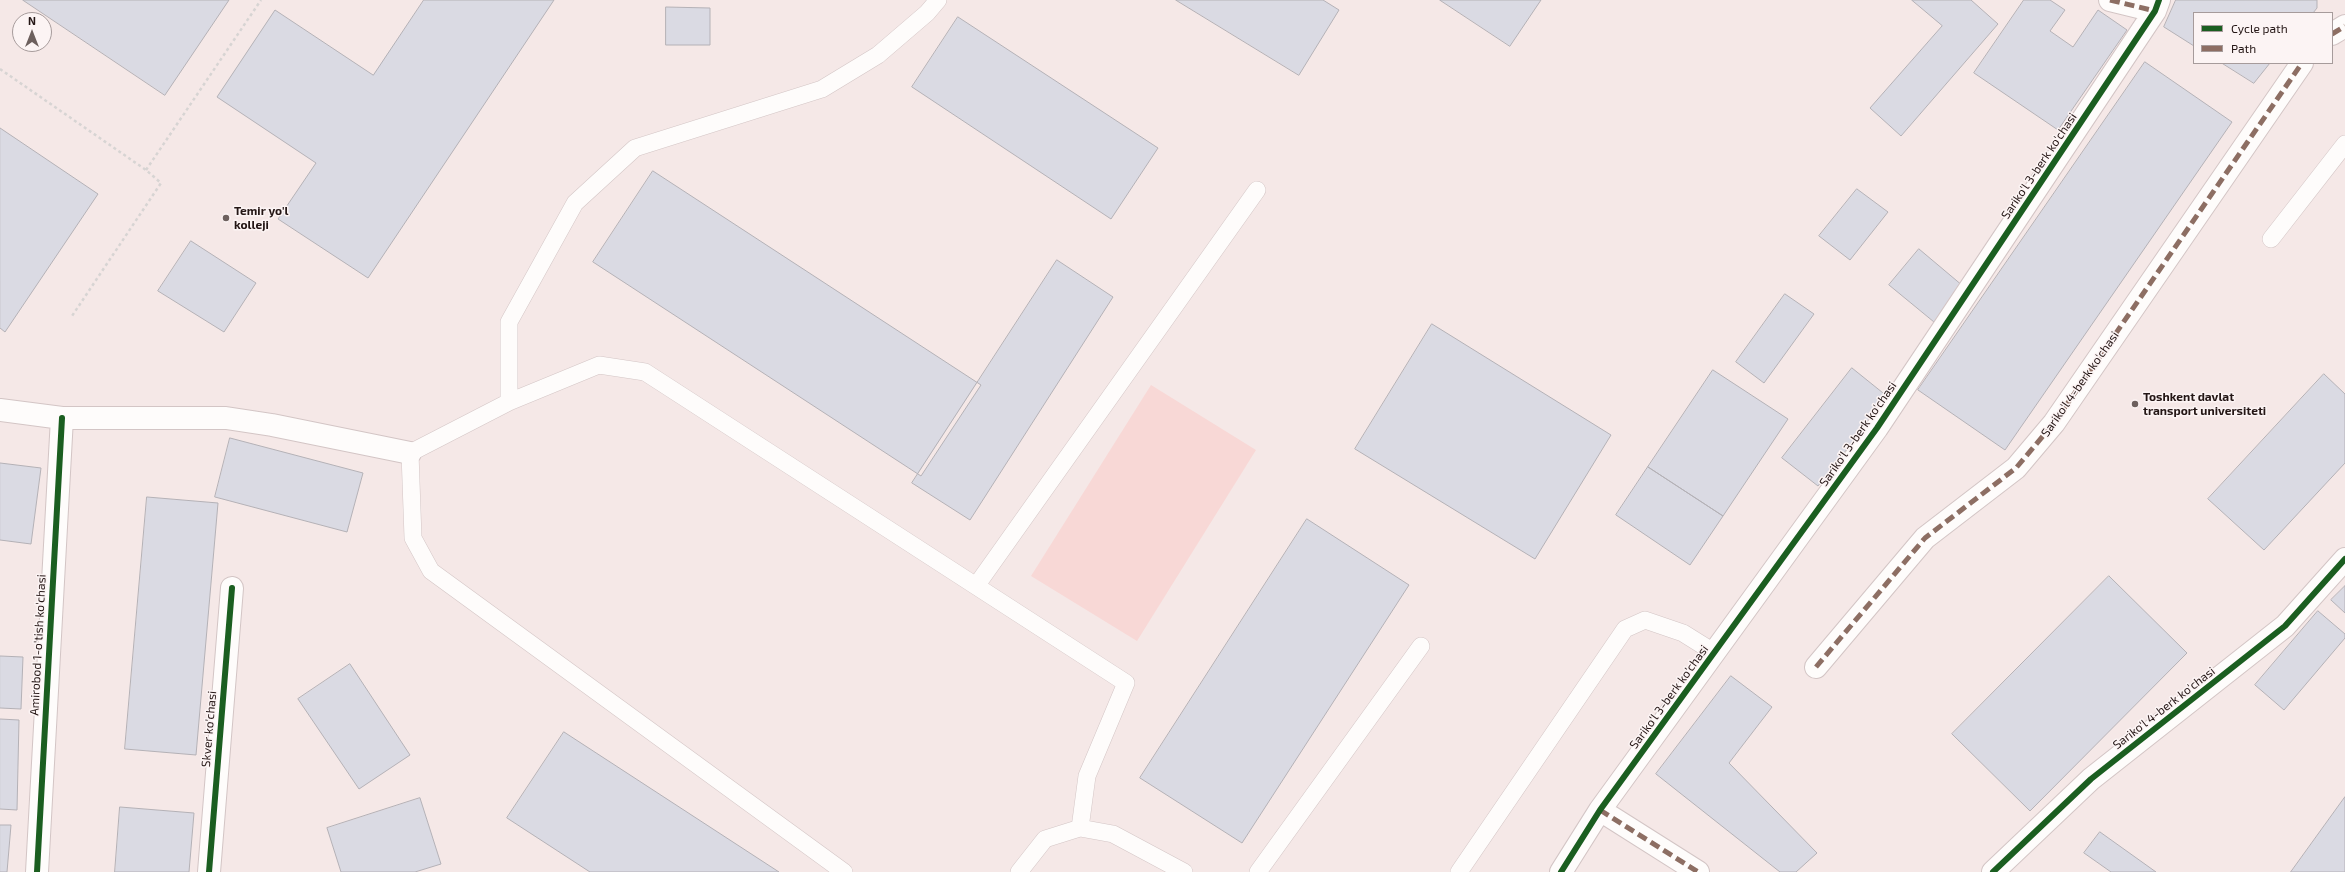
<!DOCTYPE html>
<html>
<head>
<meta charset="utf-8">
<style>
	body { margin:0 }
	#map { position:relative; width:2345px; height:872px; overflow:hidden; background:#f5e8e7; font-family:"Exo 2",sans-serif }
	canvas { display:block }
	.legend { position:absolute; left:2193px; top:12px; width:140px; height:52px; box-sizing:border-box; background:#fcf4f4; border:1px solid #a69b9b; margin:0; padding:5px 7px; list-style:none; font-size:12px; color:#241615 }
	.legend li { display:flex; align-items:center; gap:8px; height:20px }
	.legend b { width:20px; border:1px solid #a69b9b }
	.north { position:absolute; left:12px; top:12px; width:40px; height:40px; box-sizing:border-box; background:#fcf4f4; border:1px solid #a69b9b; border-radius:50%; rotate:0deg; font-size:11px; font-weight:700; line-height:16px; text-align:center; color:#241615 }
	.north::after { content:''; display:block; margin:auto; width:14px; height:18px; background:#6d605e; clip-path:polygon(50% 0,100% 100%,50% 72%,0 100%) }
</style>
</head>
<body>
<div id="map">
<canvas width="2345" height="872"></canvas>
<ul class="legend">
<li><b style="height:5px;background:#1b5e20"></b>Cycle path</li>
<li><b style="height:5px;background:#8d6e63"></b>Path</li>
</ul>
<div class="north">N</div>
</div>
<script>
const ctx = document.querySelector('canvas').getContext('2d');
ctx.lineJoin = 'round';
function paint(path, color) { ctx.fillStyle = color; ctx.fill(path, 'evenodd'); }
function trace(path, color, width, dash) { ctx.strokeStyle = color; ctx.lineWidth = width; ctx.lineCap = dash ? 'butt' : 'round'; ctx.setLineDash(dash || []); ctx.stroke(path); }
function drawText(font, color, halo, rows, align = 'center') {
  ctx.font = font + ' "Exo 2",sans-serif'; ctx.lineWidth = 3; ctx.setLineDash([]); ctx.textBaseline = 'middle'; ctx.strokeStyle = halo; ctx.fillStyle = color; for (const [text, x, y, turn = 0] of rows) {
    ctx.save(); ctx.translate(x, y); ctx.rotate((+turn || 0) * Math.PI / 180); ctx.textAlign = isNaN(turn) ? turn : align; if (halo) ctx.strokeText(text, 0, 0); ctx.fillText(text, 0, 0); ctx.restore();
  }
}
paint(new Path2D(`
	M1151,385L1256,450L1137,641L1031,576Z`), '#f8d8d6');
const building = new Path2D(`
	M23,0H229L165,95Z
	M424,0H554L368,278L278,219L316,163L217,97L275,10L373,75Z
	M1176,0H1323L1339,10L1299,75Z
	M1440,0H1541L1510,46Z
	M1912,0H1971L1998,24L1901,136L1870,108L1942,26Z
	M2024,0H2050L2065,10L2050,31L2073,47L2098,10L2127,30L2058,130L1974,73Z
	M2176,0H2317V8L2313,13H2194V46L2164,27Z
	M666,7L710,8V45H666Z
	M958,17L1158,148L1111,219L912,87Z
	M2145,62L2232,122L2005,450L1918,390Z
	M2222,63H2270L2254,83Z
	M0,128L98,194L5,332L0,328Z
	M653,171L981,385L921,476L593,262Z
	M1857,189L1888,212L1850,260L1819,236Z
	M191,241L256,283L224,332L158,291Z
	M1919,249L1963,286L1934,322L1889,285Z
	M1057,260L1113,297L970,520L912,483Z
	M1785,294L1814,314L1764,383L1736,362Z
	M1432,324L1611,435L1535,559L1355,449Z
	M1852,368L1888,397L1818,486L1782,458Z
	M1713,370L1788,419L1723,516L1648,467Z
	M2324,374L2345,394V463L2264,550L2208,499Z
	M230,438L363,473L347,532L215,497Z
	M0,463L41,468L31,544L0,540Z
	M1648,467L1723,516L1690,565L1616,515Z
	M147,497L218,503L196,755L125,749Z
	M1307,519L1409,585L1242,843L1140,778Z
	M2109,576L2187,653L2030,811L1952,734Z
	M2345,586V613L2331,600Z
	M2318,611L2345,634V638L2284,710L2255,685Z
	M0,656L23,657L21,709L0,708Z
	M350,664L410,755L359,789L298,699Z
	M1731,676L1772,707L1729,763L1817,853L1796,872H1780L1656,774Z
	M0,719L19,720L17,810L0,809Z
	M564,732L779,872H590L507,818Z
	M2345,797V872H2291Z
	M420,798L441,864L415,872H341L327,828Z
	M120,807L194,813L189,872H115Z
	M0,825H11L7,872H0Z
	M2100,832L2156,872H2111L2084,853Z`);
paint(building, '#dadae3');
trace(building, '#b4b1b6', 1);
const service = new Path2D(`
	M2271,239L2345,144
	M509,402V322L575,203L635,148L822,89L878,55L927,13L938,0
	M976,586L1257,190
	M844,872L431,571L413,538L410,453L509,402L599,365L645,372L1126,683L1087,776L1080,828
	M1019,872L1045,839L1080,828L1113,834L1184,872
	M1258,872L1421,646
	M1459,872L1625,629L1645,620L1683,633L1715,653`);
const minor = new Path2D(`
	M2110,0L2155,11
	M2332,34L2345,26
	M0,410L62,418H226L272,425L410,453
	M1816,667L1925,538L2016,468L2054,423L2302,63
	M1600,810L1698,872
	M37,872L62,418
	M209,872L232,588
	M1561,872L1600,810L1877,428L2155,11L2159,0
	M1993,872L2091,779L2285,626L2345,559`);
trace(service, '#d3c5c5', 18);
trace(minor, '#d3c5c5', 24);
trace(new Path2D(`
	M0,69L146,170L161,183L72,316
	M146,170L261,0`), '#d7d4d3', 2.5, [3, 3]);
trace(service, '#fefcfb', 17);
trace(minor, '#fefcfb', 22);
trace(new Path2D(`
	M2110,0L2155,11
	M2332,34L2345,26
	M1816,667L1925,538L2016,468L2054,423L2302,63
	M1600,810L1698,872`), '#8d6e63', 5, [10, 5]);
trace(new Path2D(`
	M37,872L62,418
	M209,872L232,588
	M1561,872L1600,810L1877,428L2155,11L2159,0
	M1993,872L2091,779L2285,626L2345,559`), '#1b5e20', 6);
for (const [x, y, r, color] of [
	[226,218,4,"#6d605e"],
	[2135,404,4,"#6d605e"]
]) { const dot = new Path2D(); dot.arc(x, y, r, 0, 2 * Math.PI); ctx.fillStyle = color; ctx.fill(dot); trace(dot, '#fcf4f4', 1.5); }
drawText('12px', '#241615', '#fcf4f4', [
	["Sariko'l 3-berk ko'chasi",2039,166,-56],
	["Sariko'l 4-berk ko'chasi",2080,384,-55],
	["Sariko'l 3-berk ko'chasi",1858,434,-55],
	["Amirobod 1-o'tish ko'chasi",38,645,-87],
	["Sariko'l 3-berk ko'chasi",1669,697,-54],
	["Sariko'l 4-berk ko'chasi",2164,708,-38],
	["Skver ko'chasi",209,729,-85]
]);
drawText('bold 12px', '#241615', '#fcf4f4', [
	["Temir yo'l",234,211],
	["kolleji",234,225],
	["Toshkent davlat",2143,397],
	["transport universiteti",2143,411]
], 'left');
</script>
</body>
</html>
